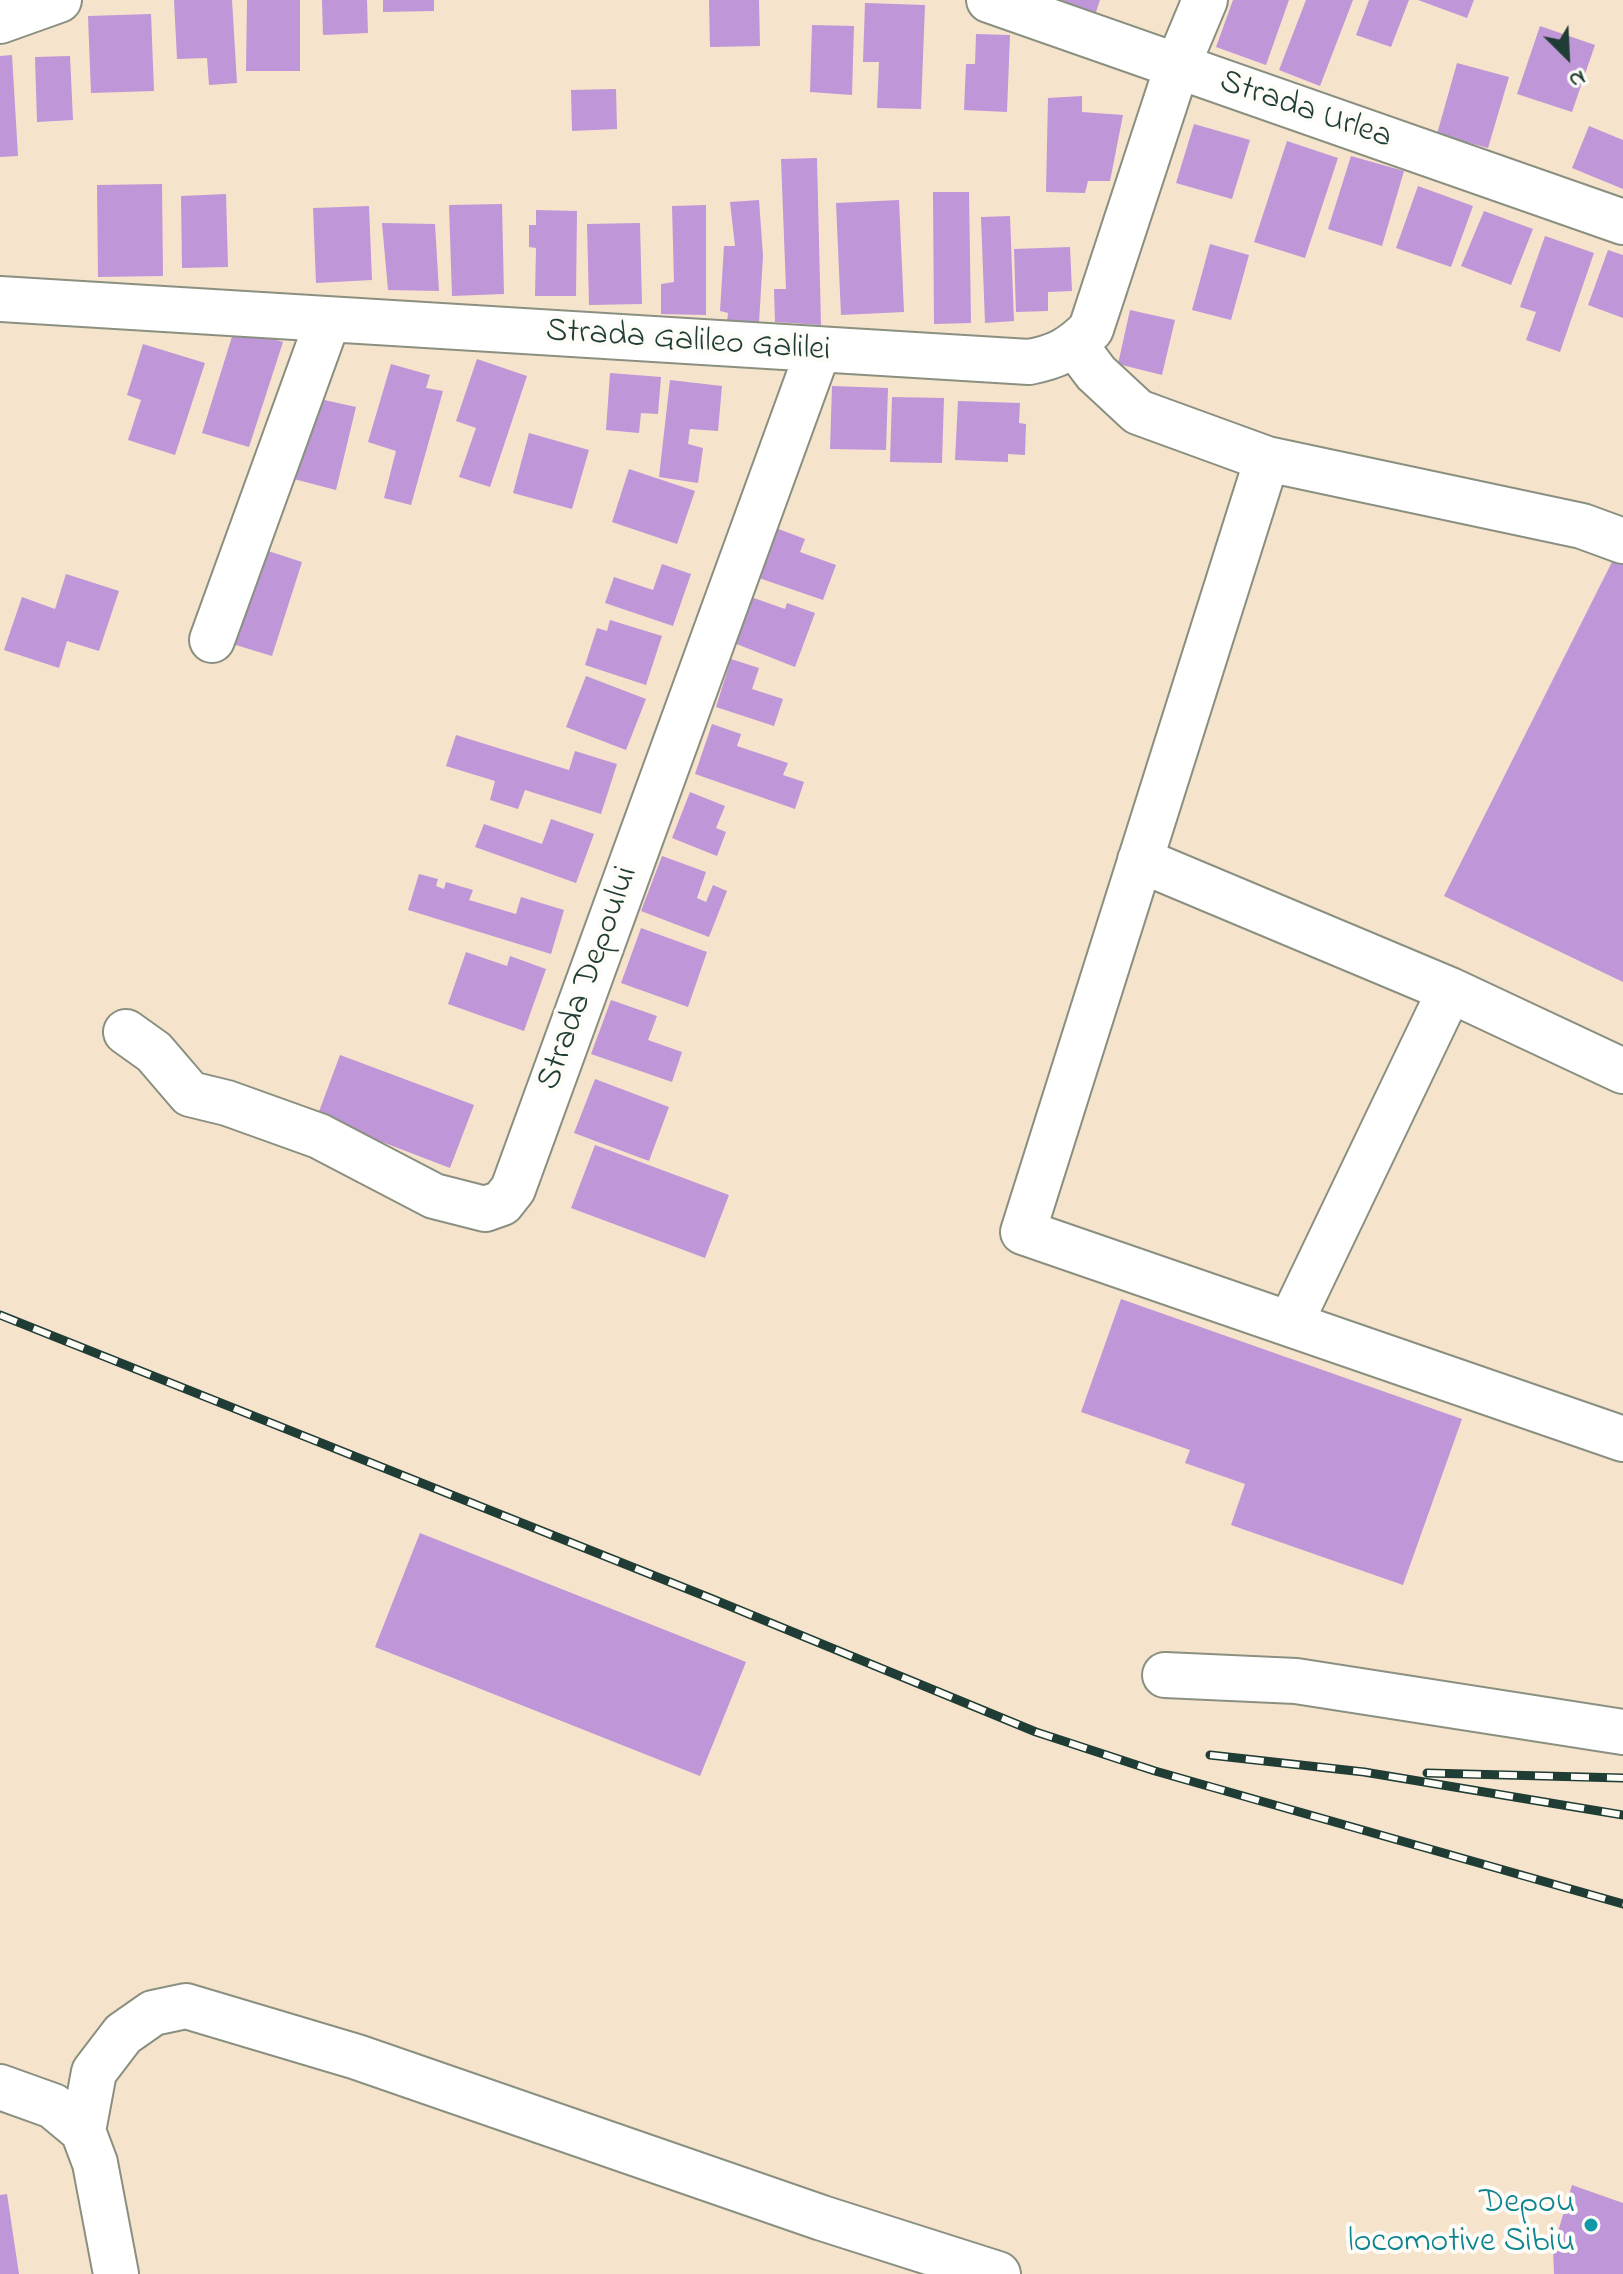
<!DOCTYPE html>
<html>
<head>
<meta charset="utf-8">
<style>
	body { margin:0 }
	#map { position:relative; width:1623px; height:2274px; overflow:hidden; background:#f6e3cc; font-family:"Indie Flower",sans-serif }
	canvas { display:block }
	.north { position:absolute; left:1527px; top:16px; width:80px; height:80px; -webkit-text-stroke:6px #fdfcf7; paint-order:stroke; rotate:156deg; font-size:22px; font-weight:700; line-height:32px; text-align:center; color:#1f3d34 }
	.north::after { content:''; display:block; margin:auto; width:28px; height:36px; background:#1f3d34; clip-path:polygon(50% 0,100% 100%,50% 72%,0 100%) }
</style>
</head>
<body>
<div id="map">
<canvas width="1623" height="2274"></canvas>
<div class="north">N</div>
</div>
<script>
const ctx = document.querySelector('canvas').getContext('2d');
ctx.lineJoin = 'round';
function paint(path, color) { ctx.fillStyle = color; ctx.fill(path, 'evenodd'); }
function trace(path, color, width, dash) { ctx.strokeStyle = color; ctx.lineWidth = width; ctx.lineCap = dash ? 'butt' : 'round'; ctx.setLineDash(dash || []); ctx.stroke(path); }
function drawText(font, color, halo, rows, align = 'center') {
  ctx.font = font + ' "Indie Flower",sans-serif'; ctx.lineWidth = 8; ctx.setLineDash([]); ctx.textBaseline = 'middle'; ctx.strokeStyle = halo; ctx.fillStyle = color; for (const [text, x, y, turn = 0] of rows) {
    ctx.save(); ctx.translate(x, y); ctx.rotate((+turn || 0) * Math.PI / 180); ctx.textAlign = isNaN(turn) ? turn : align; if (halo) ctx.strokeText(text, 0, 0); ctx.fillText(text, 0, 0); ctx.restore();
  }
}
paint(new Path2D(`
	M174,0H232L237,83L209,85L207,58L177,59Z
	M247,0H300V71H246Z
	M322,0H367L368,33L323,35Z
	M383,0H434V11L383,12Z
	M709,0H759L760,46L710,47Z
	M1052,0H1100L1095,15Z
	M1233,0H1289L1266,65L1216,47Z
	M1306,0H1353L1320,86L1279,70Z
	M1369,0H1409L1391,47L1356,35Z
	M1418,0H1474L1467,18Z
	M865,3L925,5L921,109L877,108L879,62H863Z
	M151,14L154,91L91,93L88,16Z
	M812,25L854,26L852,95L810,92Z
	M1540,26L1595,45L1572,112L1517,94Z
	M976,34L1010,35L1007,112L964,110L966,64H975Z
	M12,55L18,156L0,157V56Z
	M70,56L73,120L37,122L35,57Z
	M1457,63L1509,77L1488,148L1437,134Z
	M616,89L617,129L572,131L571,90Z
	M1082,96V112L1123,115L1110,181H1088L1085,193L1046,192L1048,98Z
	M1194,124L1250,140L1232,199L1176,183Z
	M1589,126L1623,140V189L1572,168Z
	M1287,141L1338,158L1305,258L1254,242Z
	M1351,156L1404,171L1382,246L1328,229Z
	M817,158L821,325L775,322L774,289H786L781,159Z
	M162,184L163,276L98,277L97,185Z
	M1418,186L1473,206L1451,267L1396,248Z
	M933,192H969L971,323L934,324Z
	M226,194L228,267L182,268L181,196Z
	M759,200L763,256L759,323L727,322L728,313L720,311L724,246H735L730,202Z
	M899,200L904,312L841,315L836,203Z
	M502,204L504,294L452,296L449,205Z
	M706,205V315L661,314V284L674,282L672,206Z
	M369,206L372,280L316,283L313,208Z
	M536,210L577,211L576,296H535L536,248L529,247V225H536Z
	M1484,211L1533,229L1511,285L1461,266Z
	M1010,216L1014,321L985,323L981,217Z
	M382,223L435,224L439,291L388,290Z
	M640,223L642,304L589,305L587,224Z
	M1545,236L1594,253L1560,352L1526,340L1536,312L1520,307Z
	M1210,244L1249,255L1231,320L1192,310Z
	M1070,247L1072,291L1048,292V311L1016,312L1014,249Z
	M1608,250L1623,255V318L1588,305Z
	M1130,310L1175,320L1162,375L1118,364Z
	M235,327L283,342L249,447L202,433Z
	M143,344L205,363L175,455L128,440L141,400L127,395Z
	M477,359L527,376L490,487L459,477L476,428L456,421Z
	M391,364L430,375L426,388L443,391L411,505L384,498L396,451L368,442Z
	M610,373L661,377L658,414L641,413L639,433L606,430Z
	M670,380L722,386L718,431L690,429L688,444L703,448L698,483L659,477Z
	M832,386L888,388L886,450L830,449Z
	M306,396L356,407L336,490L286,477Z
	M892,397L944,398L942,463L890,462Z
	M958,401L1020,403L1019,423L1026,424L1025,455L1008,454V462L955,460Z
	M529,433L589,450L572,509L513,493Z
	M629,469L695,491L677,544L612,522Z
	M776,528L805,539L800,552L836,565L823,600L759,578Z
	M256,547L302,562L272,656L226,642Z
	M1615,556L1623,560V982L1444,896Z
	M662,564L691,574L673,626L605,603L614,577L653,590Z
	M66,574L119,591L99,651L67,641L59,668L4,650L22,597L55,609Z
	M751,597L785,609L787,603L815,613L795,667L734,643Z
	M610,620L662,636L646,685L585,665L597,628L607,631Z
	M731,659L759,668L752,689L783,699L774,726L716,707Z
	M586,676L646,699L626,750L566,727Z
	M712,724L741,734L737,746L788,763L783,775L804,782L795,809L695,774Z
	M456,735L569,770L575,751L617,764L601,814L525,790L518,809L490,800L495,781L446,766Z
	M690,792L725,806L716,828L726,832L717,856L672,838Z
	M551,819L594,834L576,883L475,847L484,824L542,844Z
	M662,856L706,872L697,898L706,902L713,885L727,891L709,937L641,911Z
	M419,874L438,879L436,886L444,889L446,882L473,890L469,900L516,914L521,897L564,910L551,954L408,910Z
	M641,928L707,952L688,1007L621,983Z
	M466,952L507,966L510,956L546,969L524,1031L448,1004Z
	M611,1000L657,1016L648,1040L682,1052L672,1082L591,1054Z
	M340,1055L474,1105L450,1168L317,1117Z
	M595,1079L669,1107L649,1161L574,1133Z
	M595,1145L729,1195L705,1258L571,1208Z
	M1121,1299L1462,1419L1403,1585L1231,1525L1245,1484L1185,1463L1190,1450L1081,1412Z
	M420,1533L746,1662L700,1776L375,1647Z
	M1572,2185L1623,2203V2274H1554L1553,2248Z
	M7,2194L19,2274H0V2195Z`), '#bf96d8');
const minor = new Path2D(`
	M989,0L1623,222
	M0,21L59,0
	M0,299L1029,362C1056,357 1072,349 1091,329L1177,67L1205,0
	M1075,345L1096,373L1138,412L1267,459L1582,526L1623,541
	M1267,459L1023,1232L1623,1439
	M212,640L328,320
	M1140,860L1450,990L1623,1071
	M126,1032L154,1052L190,1094L227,1103L319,1136L434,1196L485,1209L502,1203L513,1189L818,351
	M1290,1324L1450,990
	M1165,1675L1296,1681L1623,1732
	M0,2087L53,2106L83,2131L95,2163L116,2274
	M83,2131L94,2072L123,2034L153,2013L186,2006L357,2057L822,2218L998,2274`);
trace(minor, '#8a9080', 48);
trace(minor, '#fff', 44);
const rail = new Path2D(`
	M0,1315L710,1598L1036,1732L1155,1771L1623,1904
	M1210,1755L1364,1772L1623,1815
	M1427,1773L1623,1778`);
trace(rail, '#1f3d34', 9);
trace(rail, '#fdfcf7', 6, [18]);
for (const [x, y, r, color] of [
	[1591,2225,8,"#0f9aa8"]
]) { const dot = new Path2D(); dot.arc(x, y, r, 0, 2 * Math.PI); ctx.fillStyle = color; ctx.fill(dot); trace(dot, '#fdfcf7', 3); }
drawText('34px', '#1f3d34', '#fdfcf7', [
	["Strada Urlea",1305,112,19],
	["Strada Galileo Galilei",688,343,4],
	["Strada Depoului",590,979,-70]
]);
drawText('34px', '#0d838f', '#fdfcf7', [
	["Depou",1575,2205],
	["locomotive Sibiu",1575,2244]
], 'right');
</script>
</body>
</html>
